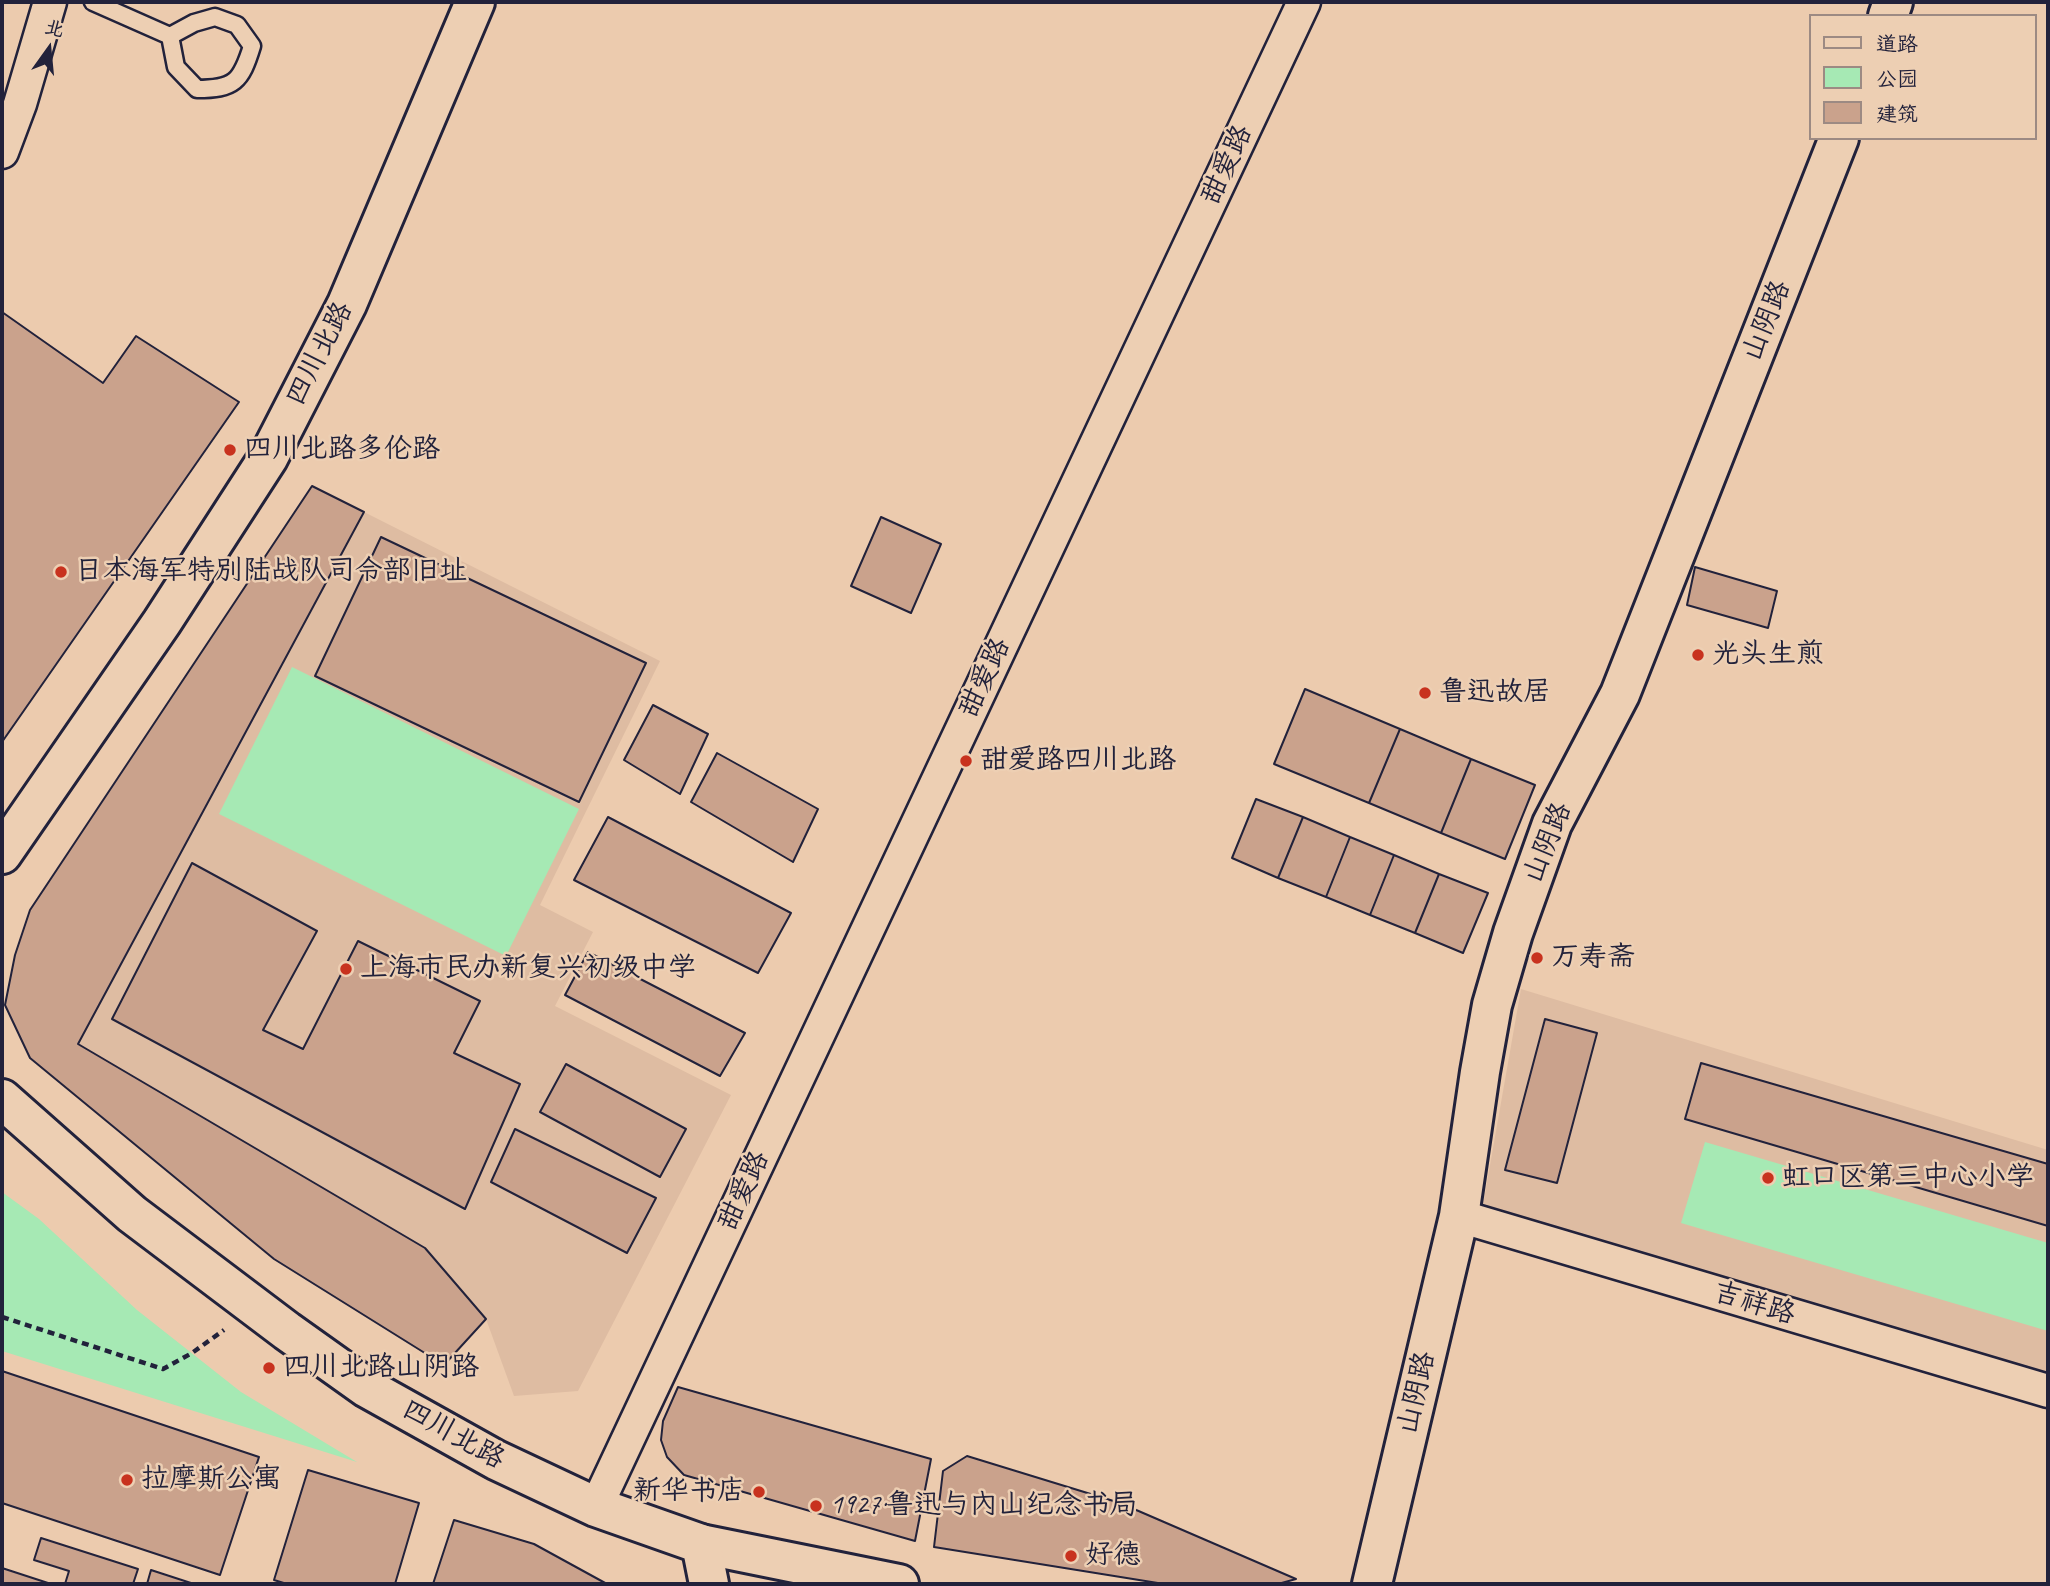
<!DOCTYPE html>
<html>
<head>
<meta charset="utf-8">
<style>
	body { margin:0 }
	#map { position:relative; width:2050px; height:1586px; overflow:hidden; background:#eccbae; font-family:Caveat,"LXGW WenKai TC",sans-serif }
	canvas { display:block }
	.frame { position:absolute; inset:0; border:4px solid #22223b; pointer-events:none }
	.legend { position:absolute; left:1809px; top:14px; width:228px; height:126px; box-sizing:border-box; background:#edcfb3; border:2px solid #9c8a83; margin:0; padding:9px 12px; list-style:none; font-size:21px; color:#22223b }
	.legend li { display:flex; align-items:center; gap:14px; height:35px }
	.legend b { width:35px; border:2px solid #9c8a83 }
	.north { position:absolute; left:14px; top:14px; width:70px; height:70px; -webkit-text-stroke:5px #edcfb3; paint-order:stroke; rotate:15deg; font-size:19px; font-weight:700; line-height:28px; text-align:center; color:#22223b }
	.north::after { content:''; display:block; margin:auto; width:24px; height:32px; background:#22223b; clip-path:polygon(50% 0,100% 100%,50% 72%,0 100%) }
</style>
</head>
<body>
<div id="map">
<canvas width="2050" height="1586"></canvas>
<div class="frame"></div>
<ul class="legend">
<li><b style="height:9px;background:#edcfb3"></b>道路</li>
<li><b style="height:19px;background:#a6e9b4"></b>公园</li>
<li><b style="height:19px;background:#caa28c"></b>建筑</li>
</ul>
<div class="north">北</div>
</div>
<script>
const ctx = document.querySelector('canvas').getContext('2d');
ctx.lineJoin = 'round';
function paint(path, color) { ctx.fillStyle = color; ctx.fill(path, 'evenodd'); }
function trace(path, color, width, dash) { ctx.strokeStyle = color; ctx.lineWidth = width; ctx.lineCap = dash ? 'butt' : 'round'; ctx.setLineDash(dash || []); ctx.stroke(path); }
function drawText(font, color, halo, rows, align = 'center') {
  ctx.font = font + ' Caveat,"LXGW WenKai TC",sans-serif'; ctx.lineWidth = 5; ctx.setLineDash([]); ctx.textBaseline = 'middle'; ctx.strokeStyle = halo; ctx.fillStyle = color; for (const [text, x, y, turn = 0] of rows) {
    ctx.save(); ctx.translate(x, y); ctx.rotate((+turn || 0) * Math.PI / 180); ctx.textAlign = isNaN(turn) ? turn : align; if (halo) ctx.strokeText(text, 0, 0); ctx.fillText(text, 0, 0); ctx.restore();
  }
}
paint(new Path2D(`
	M364,512L660,661L540,905L593,932L555,1006L731,1095L578,1391L514,1396L486,1319L425,1248L78,1044Z
	M1521,989L2048,1150V1377L1483,1205Z`), '#debca2');
paint(new Path2D(`
	M292,667L579,809L506,956L219,814Z
	M1705,1142L2048,1243V1331L1681,1223Z
	M2,1192L39,1219L137,1310L241,1392L357,1462L2,1351Z`), '#a6e9b4');
const building = new Path2D(`
	M2,312L103,383L136,336L239,402L2,742Z
	M312,486L364,512L78,1044L425,1248L486,1319L444,1365L274,1259L30,1058L5,1005L15,955L30,910Z
	M881,517L941,544L911,613L851,586Z
	M381,537L646,663L579,802L315,676Z
	M1695,567L1777,591L1768,628L1687,605Z
	M1305,689L1400,729L1369,803L1274,764Z
	M653,705L708,734L680,794L624,760Z
	M1400,729L1471,759L1441,833L1369,803Z
	M717,753L818,809L793,862L691,802Z
	M1471,759L1535,785L1505,859L1441,833Z
	M1256,799L1303,817L1278,878L1232,858Z
	M608,817L791,913L758,973L574,880Z
	M1303,817L1350,837L1326,897L1278,878Z
	M1350,837L1394,855L1370,915L1326,897Z
	M1394,855L1439,874L1415,933L1370,915Z
	M192,863L317,931L263,1030L303,1049L358,941L480,1001L454,1053L520,1084L465,1209L112,1019Z
	M1439,874L1488,893L1463,953L1415,933Z
	M588,952L745,1033L720,1076L565,995Z
	M1545,1019L1597,1033L1557,1183L1505,1170Z
	M1701,1063L2048,1164V1226L1685,1119Z
	M566,1064L686,1129L660,1177L540,1112Z
	M515,1129L656,1198L627,1253L491,1182Z
	M2,1371L259,1457L220,1575L2,1503Z
	M678,1387L931,1459L915,1541L684,1475L667,1457L661,1440L663,1421Z
	M967,1456L1120,1503L1296,1579L1278,1584H1164L934,1547L943,1471Z
	M308,1470L419,1503L395,1584H287L274,1580Z
	M454,1520L534,1544L607,1584H433Z
	M41,1538L138,1569L133,1584H65L69,1571L34,1560Z
	M2,1568L48,1583V1584H2Z
	M151,1570L194,1584H147Z`);
paint(building, '#caa28c');
trace(building, '#22223b', 2);
const service = new Path2D(`
	M93,2L170,36
	M215,17L237,25L252,46C241,82 234,89 197,89L176,67L170,36L194,23Z`);
const minor = new Path2D(`
	M2,152L20,104L50,2
	M1459,1216L2048,1391
	M596,1507L1304,2`);
const tertiary = new Path2D(`
	M1888,16L1893,2
	M701,1544L899,1584
	M1372,1584L1459,1216L1480,1072L1492,1005L1513,933L1552,824L1620,694L1839,138`);
const secondary = new Path2D(`
	M2,854L162,622L268,458L347,304L475,2
	M2,1099L132,1214L287,1331L367,1388L496,1460L596,1507L701,1544L709,1584`);
trace(service, '#22223b', 21);
trace(minor, '#22223b', 37);
trace(tertiary, '#22223b', 44);
trace(secondary, '#22223b', 44);
trace(new Path2D(`
	M2,1317L163,1369L192,1353L224,1330`), '#22223b', 4.5, [7, 5]);
trace(service, '#edcfb3', 16);
trace(minor, '#edcfb3', 32);
trace(tertiary, '#edcfb3', 38);
trace(secondary, '#edcfb3', 38);
for (const [x, y, r, color] of [
	[230,450,7,"#c8321e"],
	[61,572,7,"#c8321e"],
	[1698,655,7,"#c8321e"],
	[1425,693,7,"#c8321e"],
	[966,761,7,"#c8321e"],
	[1537,958,7,"#c8321e"],
	[346,969,7,"#c8321e"],
	[1768,1178,7,"#c8321e"],
	[269,1368,7,"#c8321e"],
	[127,1480,7,"#c8321e"],
	[759,1492,7,"#c8321e"],
	[816,1506,7,"#c8321e"],
	[1071,1556,7,"#c8321e"]
]) { const dot = new Path2D(); dot.arc(x, y, r, 0, 2 * Math.PI); ctx.fillStyle = color; ctx.fill(dot); trace(dot, '#edcfb3', 2.5); }
drawText('28px', '#22223b', '#edcfb3', [
	["甜爱路",1227,165,-65],
	["山阴路",1767,321,-68],
	["四川北路",320,354,-63],
	["甜爱路",985,678,-65],
	["山阴路",1548,843,-68],
	["甜爱路",744,1191,-65],
	["吉祥路",1754,1304,17],
	["山阴路",1417,1393,-77],
	["四川北路",453,1435,29]
]);
drawText('28px', '#22223b', '#edcfb3', [
	["四川北路多伦路",244,450],
	["日本海军特别陆战队司令部旧址",75,572],
	["光头生煎",1712,655],
	["鲁迅故居",1439,693],
	["甜爱路四川北路",980,761],
	["万寿斋",1551,958],
	["上海市民办新复兴初级中学",360,969],
	["虹口区第三中心小学",1782,1178],
	["四川北路山阴路",283,1368],
	["拉摩斯公寓",141,1480],
	["新华书店",745,1492,"right"],
	["1927·鲁迅与内山纪念书局",830,1506],
	["好德",1085,1556]
], 'left');
</script>
</body>
</html>
